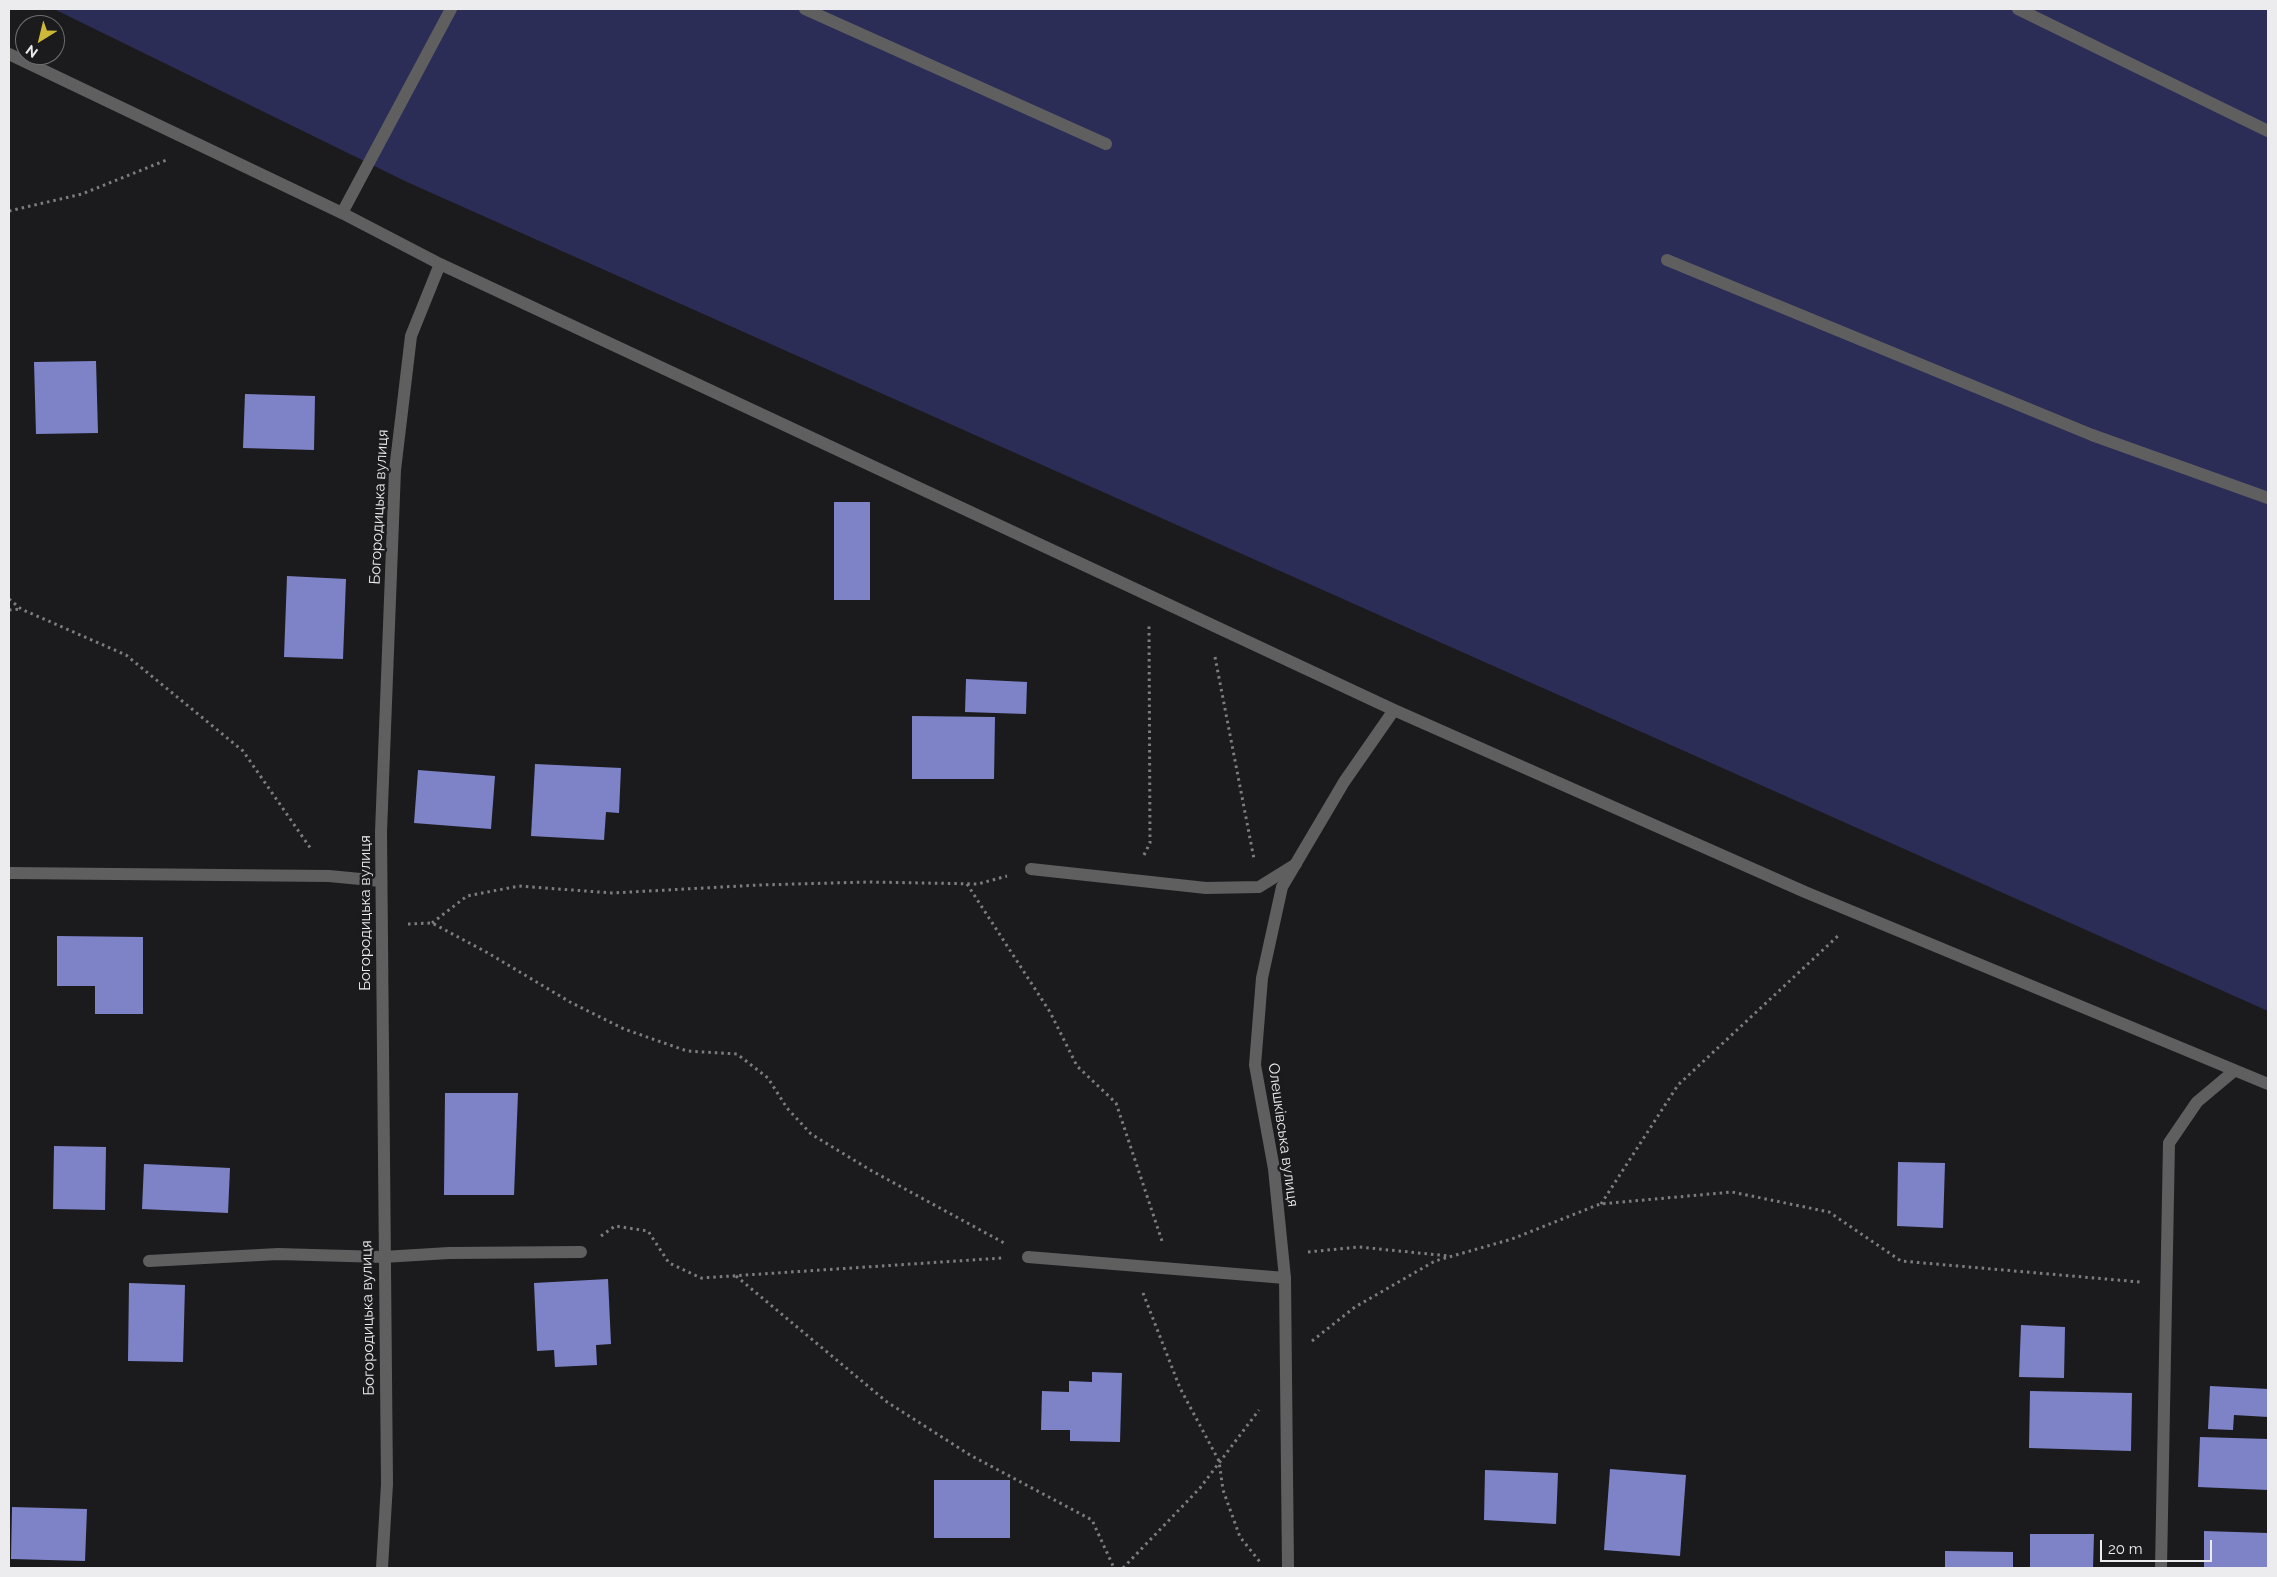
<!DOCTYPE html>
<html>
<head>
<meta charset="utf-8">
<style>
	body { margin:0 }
	#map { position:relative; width:2277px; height:1577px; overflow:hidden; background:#1b1b1e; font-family:Raleway,sans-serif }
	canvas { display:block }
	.frame { position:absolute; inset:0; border:10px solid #ececee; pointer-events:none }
	.north { position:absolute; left:15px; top:15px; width:50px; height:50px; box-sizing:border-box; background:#1b1b1e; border:1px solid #6f6f71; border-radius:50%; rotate:216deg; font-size:14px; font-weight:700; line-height:20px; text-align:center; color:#ececee }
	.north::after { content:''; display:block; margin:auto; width:18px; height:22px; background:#cdb938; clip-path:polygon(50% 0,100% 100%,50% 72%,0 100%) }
	.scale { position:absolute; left:2100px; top:1540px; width:112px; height:22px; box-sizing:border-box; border:2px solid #ececee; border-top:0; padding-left:6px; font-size:15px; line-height:18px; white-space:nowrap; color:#ececee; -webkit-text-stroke:4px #1b1b1e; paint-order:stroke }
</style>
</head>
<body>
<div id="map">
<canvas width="2277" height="1577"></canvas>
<div class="frame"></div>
<div class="north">N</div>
<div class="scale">20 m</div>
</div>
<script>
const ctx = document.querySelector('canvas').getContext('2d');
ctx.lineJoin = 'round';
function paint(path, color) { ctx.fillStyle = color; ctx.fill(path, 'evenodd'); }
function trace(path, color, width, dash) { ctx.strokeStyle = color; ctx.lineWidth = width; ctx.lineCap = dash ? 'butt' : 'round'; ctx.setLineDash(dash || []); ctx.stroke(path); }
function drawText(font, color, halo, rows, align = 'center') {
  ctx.font = font + ' Raleway,sans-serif'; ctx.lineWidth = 5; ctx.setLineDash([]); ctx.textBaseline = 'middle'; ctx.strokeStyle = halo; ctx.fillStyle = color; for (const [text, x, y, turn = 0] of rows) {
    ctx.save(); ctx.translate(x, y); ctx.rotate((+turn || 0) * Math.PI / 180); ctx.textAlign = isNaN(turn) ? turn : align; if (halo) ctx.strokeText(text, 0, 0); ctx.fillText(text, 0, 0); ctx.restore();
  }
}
paint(new Path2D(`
	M54,9H2268V1011L407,182Z`), '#2c2d57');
paint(new Path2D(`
	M96,361L98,433L36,434L34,362Z
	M245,394L315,396L314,450L243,448Z
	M834,502H870V600H834Z
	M287,576L346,579L343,659L284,657Z
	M966,679L1027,682L1026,714L965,712Z
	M912,716L995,717L994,779H912Z
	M535,764L621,768L619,813L606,812L604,840L531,836Z
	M418,770L495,776L491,829L414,823Z
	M57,936L143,937V1014H95V986H57Z
	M445,1093H518L514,1195H444Z
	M54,1146L106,1147L105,1210L53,1209Z
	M1898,1162L1945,1163L1943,1228L1897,1226Z
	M144,1164L230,1168L228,1213L142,1209Z
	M608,1279L611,1344L596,1345L597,1365L555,1367L554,1350L537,1351L534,1283Z
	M129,1283L185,1285L183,1362L128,1361Z
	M2021,1325L2065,1327L2064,1378L2019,1377Z
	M1092,1372L1122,1373L1120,1442L1070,1441V1430H1041L1042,1391L1069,1392V1381L1092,1382Z
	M2210,1386L2268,1389V1417L2234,1415L2233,1430L2208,1429Z
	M2030,1391L2132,1393L2131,1451L2029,1448Z
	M2200,1437L2268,1439V1490L2198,1487Z
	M1610,1469L1686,1475L1680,1556L1604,1550Z
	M1485,1470L1558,1473L1556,1524L1484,1520Z
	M934,1480H1010V1538H934Z
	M12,1507L87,1509L85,1561L11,1559Z
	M2204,1531L2268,1533V1568H2204Z
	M2030,1534H2094L2093,1568H2030Z
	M1945,1551L2013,1552V1568H1945Z`), '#7e83c8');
trace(new Path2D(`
	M9,211L82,194L169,159
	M9,599L21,609L126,655L243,751L311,849
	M9,610L20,609
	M1215,657L1254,859
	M1144,855L1150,843L1149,625
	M967,884L1050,1012L1077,1066L1116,1103L1162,1241
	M432,923L467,896L519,886L612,893L759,885L869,882L978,884L1007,876
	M408,924L432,923L488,953L570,1002L624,1029L687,1051L737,1054L768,1078L787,1108L811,1134L872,1171L1006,1244
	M1601,1204L1678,1085L1840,934
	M601,1236L615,1226L648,1231L669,1263L701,1278L1002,1258
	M1308,1252L1359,1247L1449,1256
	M736,1276L887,1402L970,1455L1092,1520L1114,1568
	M1143,1293L1180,1388L1219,1461L1223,1490L1240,1537L1260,1562
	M1312,1341L1355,1307L1435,1261L1512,1239L1600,1204L1732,1192L1829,1212L1901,1261L2140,1282
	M1123,1568L1200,1488L1259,1410`), '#7d7d80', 3, [2.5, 4]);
trace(new Path2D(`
	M805,9L1106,144
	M2018,9L2268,131
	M342,213L451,9
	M1667,260L2092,435L2268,498
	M1031,869L1206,888L1259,887L1296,864
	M9,873L329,876L381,881
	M1028,1257L1285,1278
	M149,1261L278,1254L383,1257L449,1253L581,1252`), '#5f5f60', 12);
trace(new Path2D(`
	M9,54L342,213L440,264L1394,710L1805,892L2268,1084
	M382,1568L387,1484L381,832L395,470L411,336L440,264
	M1288,1568L1285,1278L1274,1169L1255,1065L1262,978L1282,887L1344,782L1394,710
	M2161,1568L2169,1143L2197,1102L2234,1071`), '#5f5f60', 12);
drawText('15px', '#ececee', '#1b1b1e', [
	["Богородицька вулиця",379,507,-87],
	["Богородицька вулиця",365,913,-90],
	["Олешківська вулиця",1283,1135,82],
	["Богородицька вулиця",368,1318,-91]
]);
</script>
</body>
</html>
